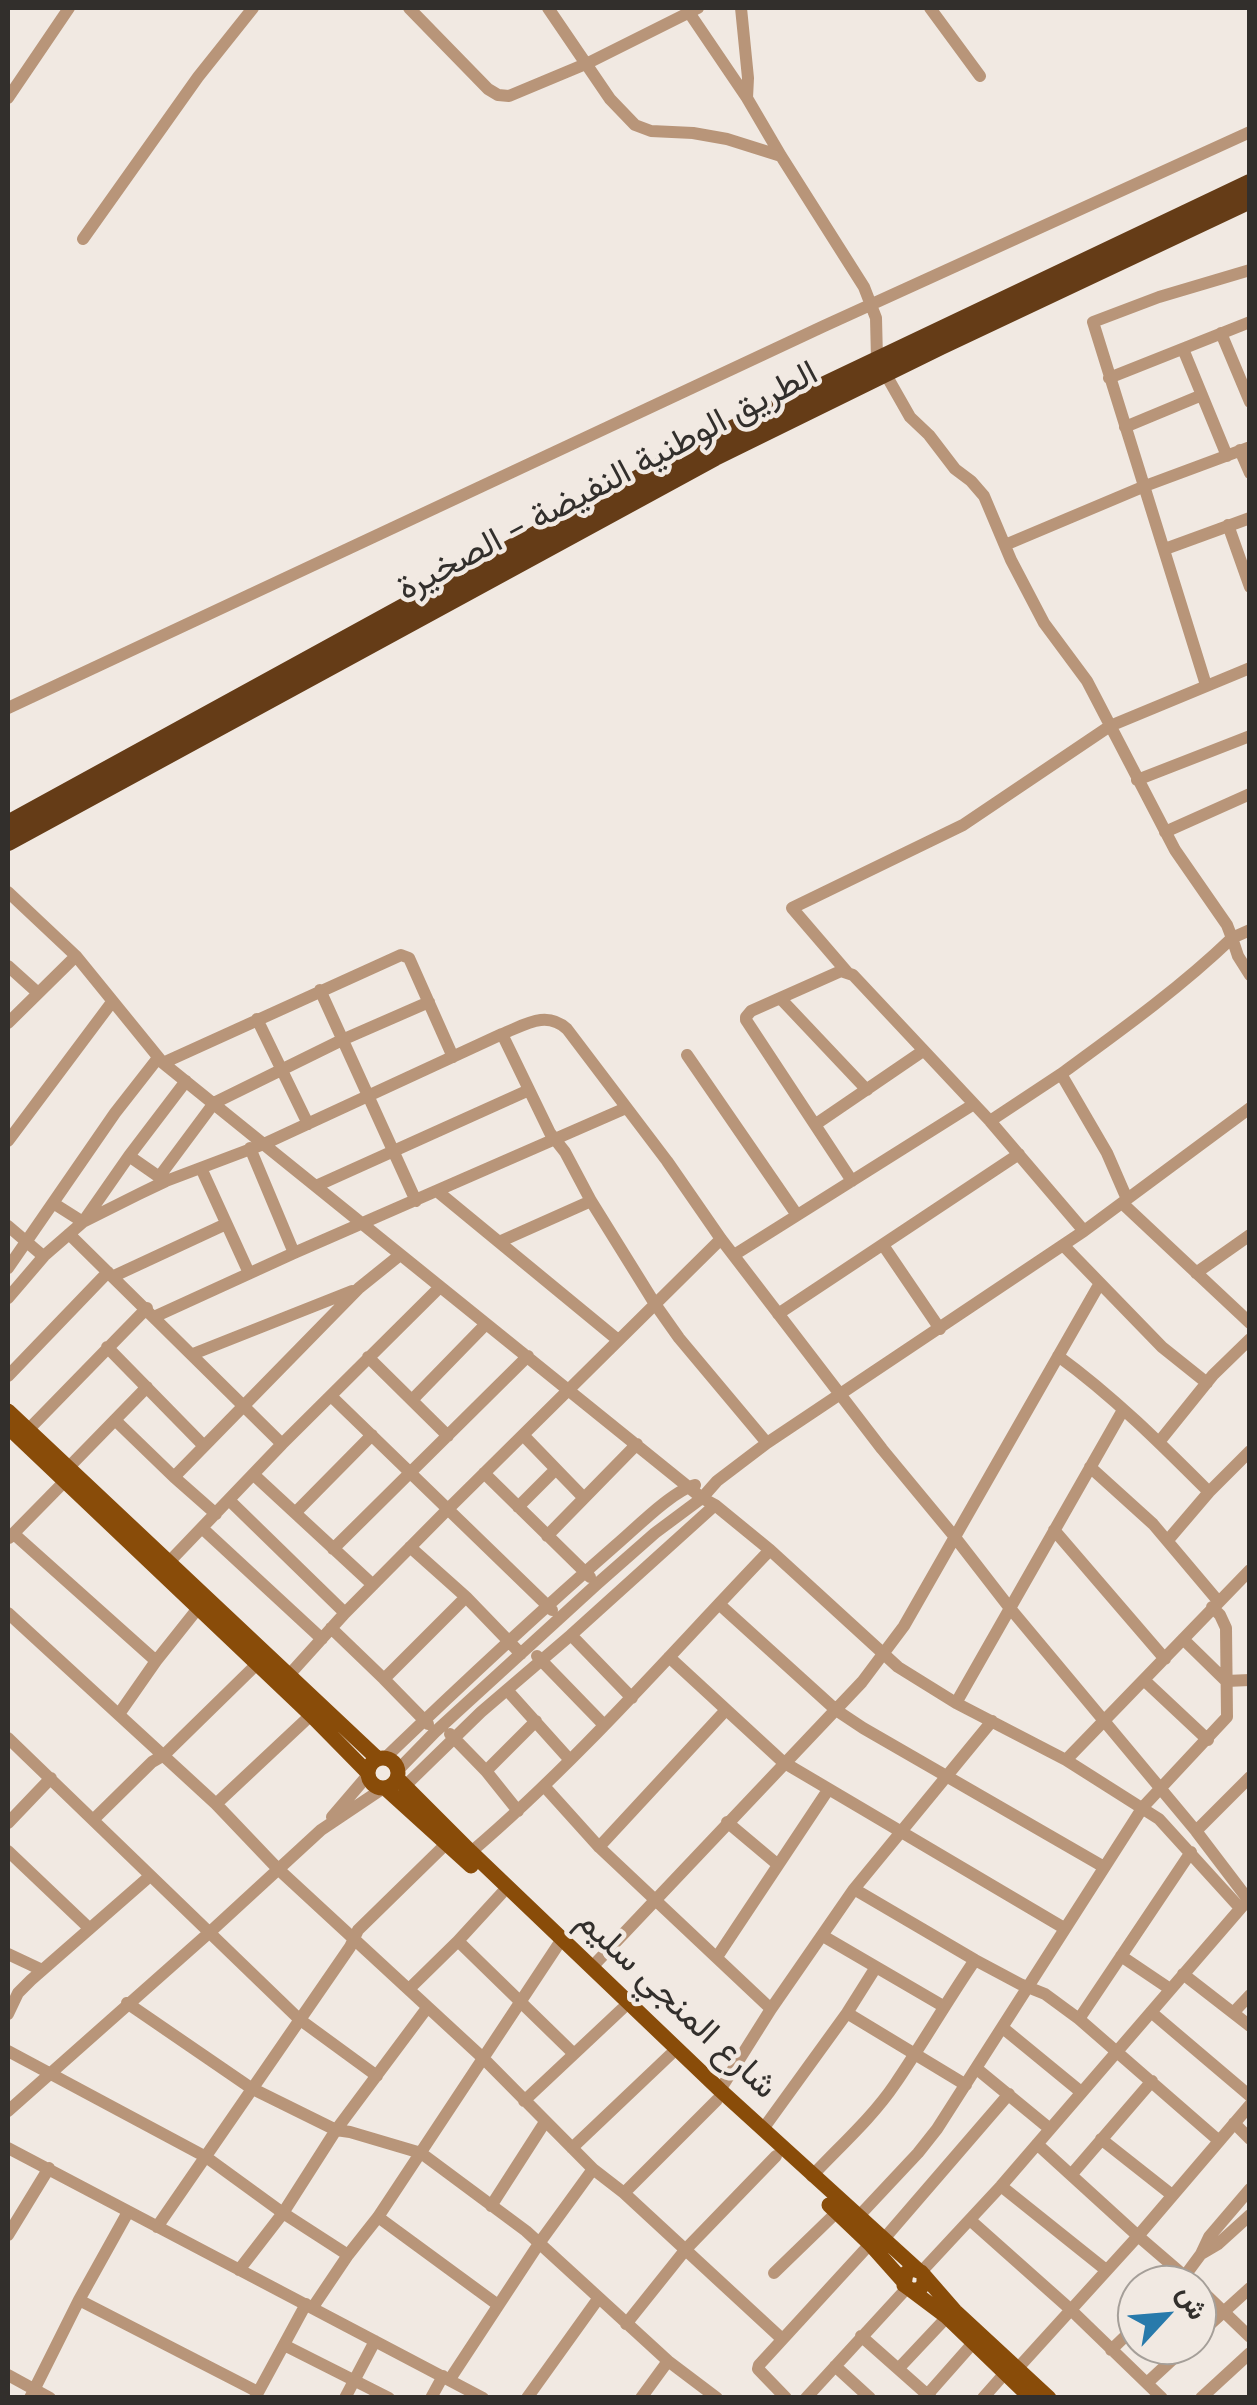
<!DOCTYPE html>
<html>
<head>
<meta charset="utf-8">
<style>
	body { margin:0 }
	#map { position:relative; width:1257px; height:2405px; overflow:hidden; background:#f1e9e2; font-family:"DM Sans",Vazirmatn,sans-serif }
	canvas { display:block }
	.frame { position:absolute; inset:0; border:10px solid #322f2c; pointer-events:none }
	.north { position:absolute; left:1117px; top:2265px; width:100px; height:100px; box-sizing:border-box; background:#f1e9e2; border:2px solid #a59f99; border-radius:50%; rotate:64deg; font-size:28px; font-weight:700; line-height:40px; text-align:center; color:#322f2c }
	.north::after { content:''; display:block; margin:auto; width:35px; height:45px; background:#287aab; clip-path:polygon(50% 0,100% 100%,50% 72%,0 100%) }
</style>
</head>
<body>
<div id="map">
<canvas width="1257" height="2405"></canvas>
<div class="frame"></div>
<div class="north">ش</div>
</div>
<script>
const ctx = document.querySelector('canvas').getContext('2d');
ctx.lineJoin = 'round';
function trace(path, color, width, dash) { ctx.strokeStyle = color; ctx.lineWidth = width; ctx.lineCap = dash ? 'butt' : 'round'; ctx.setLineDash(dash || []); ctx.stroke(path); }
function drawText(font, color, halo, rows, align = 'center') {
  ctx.font = font + ' "DM Sans",Vazirmatn,sans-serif'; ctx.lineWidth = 9; ctx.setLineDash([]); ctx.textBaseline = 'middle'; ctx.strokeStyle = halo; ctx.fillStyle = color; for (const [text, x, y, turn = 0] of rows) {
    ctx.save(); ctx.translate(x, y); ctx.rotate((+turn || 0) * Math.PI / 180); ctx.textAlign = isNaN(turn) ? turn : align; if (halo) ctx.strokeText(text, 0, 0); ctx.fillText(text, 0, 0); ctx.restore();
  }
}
trace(new Path2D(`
	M409,8L488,89L498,95L509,96L588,63L698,8
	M548,8L610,99L635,125L651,131L693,133L727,139L781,156
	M686,8L747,98L781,156L864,287L876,318L877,359L910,417L929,435L955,469L971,481L984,496L1011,560L1044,623L1087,681L1175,850L1227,925L1232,938L1250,930
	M741,8L748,78L747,98
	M930,8L980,76
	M8,98L69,8
	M83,239L198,77L253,8
	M1221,333L1250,402
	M1183,349L1227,456
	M1109,378L1250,322
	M1125,427L1202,395
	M1240,450L1250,473
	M1228,525L1250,587
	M1005,545L1145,486L1250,447
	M1165,549L1250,518
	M1206,685L1093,322L1159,297L1250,270
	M8,708L824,326L1250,132
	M1137,780L1250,736
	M1165,832L1250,794
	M8,892L76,956L163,1063L702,1498L715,1505L770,1550L898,1667L956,1703L1066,1760L1159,1819L1240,1908
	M8,966L38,993
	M847,972L792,908L963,825L1110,726L1250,668
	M320,990L416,1201
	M780,998L867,1090
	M257,1019L308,1124
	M8,1023L76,956
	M502,1034C525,1025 546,1010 567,1029L667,1161L721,1239L882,1449L954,1536L1009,1607L1196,1831L1250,1902
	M687,1055L797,1215
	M163,1063L401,955L409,958L453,1057
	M990,1121L1061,1074
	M816,1124L923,1051
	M8,1141L112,1002
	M250,1148L294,1253
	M201,1168L249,1273
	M159,1177L214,1103L342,1040L429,1002
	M165,1181L129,1156L186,1081
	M852,1181L746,1020V1017L751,1011L841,971L853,975L990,1121L1084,1231
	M316,1186L529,1090
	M437,1191L618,1340
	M1127,1199L1107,1153L1061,1074C1120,1031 1180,988 1232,938L1238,956L1250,975
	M53,1203L83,1222L129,1156
	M1122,1203L1250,1323
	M8,1226L42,1255H45L83,1222L139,1194L166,1181L264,1144L502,1034L550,1133L565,1152L591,1201L655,1304L679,1338L767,1443
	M69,1234L282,1444
	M499,1242L591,1201
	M883,1245L940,1329
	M1063,1245L1162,1347L1207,1383
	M734,1255L974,1104
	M8,1268L115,1113L158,1058
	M1196,1273L1250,1235
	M114,1276L226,1224
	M8,1298L44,1256
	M778,1314L1019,1154
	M154,1317L294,1253L626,1108
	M107,1347L203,1445
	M193,1354L352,1291
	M1058,1356C1113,1396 1161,1444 1209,1492
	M368,1357L448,1436
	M8,1376L108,1272
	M331,1396L552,1610
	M412,1400L486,1324
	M115,1420L174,1477L216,1514
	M28,1430L147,1308
	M523,1435L583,1497
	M1159,1442L1213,1375L1250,1339
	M1090,1467L1153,1524L1218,1601
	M68,1468L147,1387
	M484,1473L590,1577
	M254,1475L373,1585
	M174,1477L359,1288L400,1255
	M229,1500L345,1613
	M518,1507L556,1469
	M296,1512L372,1435
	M202,1528L322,1639
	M1054,1530L1165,1659
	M14,1534L156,1661
	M547,1536L637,1444
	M9,1538L65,1481
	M1168,1540L1209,1492L1250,1451
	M410,1547L466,1597L521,1654
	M333,1549L528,1356
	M169,1562L282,1444L440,1287
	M719,1604L836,1710L863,1728L1104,1867
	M8,1613L216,1804L277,1868L484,2059L593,2169L624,2193L781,2338
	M331,1628L384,1679L466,1597
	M571,1635L632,1698
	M1183,1639L1226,1681L1250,1680
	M537,1656L604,1725
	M669,1657L783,1762L1064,1928
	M289,1675L345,1613L447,1510L721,1239
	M384,1679L428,1724
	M1144,1680L1208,1740
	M507,1690L569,1759
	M956,1703L1123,1410
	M119,1714L156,1661L199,1607
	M450,1734L486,1771L518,1811
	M8,1738L299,2019L377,2076
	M385,1758C461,1685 537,1614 616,1545C635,1529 672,1491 695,1485
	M1066,1760L1250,1570
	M398,1770L435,1732L597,1584L655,1533L702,1498L717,1481L767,1443L1084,1231L1250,1108
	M486,1771L536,1721
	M405,1786L481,1712L571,1635L715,1505
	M544,1786L599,1847L771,2009
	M216,1804L311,1715
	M332,1817L368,1775
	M94,1819L152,1762L164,1755L257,1664
	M727,1822L777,1864
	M8,1823L51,1778
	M1196,1831L1250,1777
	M599,1847L725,1711
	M8,1851L89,1928
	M471,1852C579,1760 672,1652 770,1550
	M854,1889L975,1960L1020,1984L1045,1994L1079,2019L1218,2140
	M823,1936L943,2006
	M458,1941L574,2054
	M8,1954L42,1970
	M1121,1956L1170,1989
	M717,1957L828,1790
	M592,1967L862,1682L904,1626L1100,1283
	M1183,1974L1250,2026
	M409,1989L458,1941L502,1893
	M127,2003L251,2088L336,2130L350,2132L421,2153L526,2231L668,2361L717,2398
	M1151,2012L1250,2096
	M847,2013L966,2085
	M1233,2013L1250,1995
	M8,2014L18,1993L31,1980L150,1876
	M1079,2019L1191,1852
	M1003,2028L1081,2092
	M8,2051L206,2157L283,2213L348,2255
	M977,2069L1050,2129
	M720,2090L771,2009L854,1889L992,1721
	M524,2101L622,2009
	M8,2111L210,1932L321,1830L382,1789
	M1234,2123L1250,2139
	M763,2129L847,2013L876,1967
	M1101,2139L1172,2195
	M1037,2144L1138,2236L1195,2285
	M8,2148L483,2398
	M572,2148L670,2055
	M1071,2175L1152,2081
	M812,2176C840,2146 872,2118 895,2084C923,2043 947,2001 975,1960
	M1001,2186L1106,2270
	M624,2193L717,2100
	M491,2206L545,2122
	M378,2217L498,2305
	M858,2217L918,2153L937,2129L1143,1807L1227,1717L1226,1628L1220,1615L1212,1607
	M970,2220L1070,2309L1162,2398
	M157,2227L350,1947L358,1930L446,1844
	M8,2235L49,2168
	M883,2240L1009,2094
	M1201,2254L1218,2244L1250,2215
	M239,2270L283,2213L336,2130L427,2008
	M921,2272L1001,2186L1246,1902
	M774,2273L837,2212
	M1178,2285L1201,2254L1209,2237L1250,2189
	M1197,2286L1250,2337
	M79,2300L258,2392
	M313,2307L348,2255L378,2217L558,1945
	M626,2324L686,2249L776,2156
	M861,2336L931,2398
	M1197,2336L1250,2288
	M284,2345L389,2398
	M1111,2350L1137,2325
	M835,2366L870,2398
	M899,2368L947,2317
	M1018,2368L1138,2236L1250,2105
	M8,2375L50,2398
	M450,2379L540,2242L593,2169
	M1147,2383L1188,2345
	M928,2394L974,2342
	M30,2398L79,2300L128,2212
	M255,2398L306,2304
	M345,2398L375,2341
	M431,2398L443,2376
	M527,2398L598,2299
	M641,2398L668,2361
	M786,2398L758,2369L759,2365L870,2244
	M806,2398L907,2288
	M983,2398L1006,2372
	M1201,2398L1250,2353`), '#b89579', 12);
trace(new Path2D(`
	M8,1411L378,1759
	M8,1427L311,1715L368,1773
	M368 1773a15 15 0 1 1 30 0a15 15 0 1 1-30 0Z
	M397,1778L471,1852L720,2090L918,2270
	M385,1788L471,1866
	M829,2205L870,2244L903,2281
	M924,2275V2284L919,2290H911L904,2285L906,2273L913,2269L921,2272L955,2311L1049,2398
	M911,2290L947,2317L1031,2398`), '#894c09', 15);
trace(new Path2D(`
	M8,824L703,443L1250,183
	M8,842L715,457L941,346L1250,200`), '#653c17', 18);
drawText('35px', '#322f2c', '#f1e9e2', [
	["الطريق الوطنية النفيضة - الصخيرة",608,482,-28],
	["شارع المنجي سليم",676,2005,43]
]);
</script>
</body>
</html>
